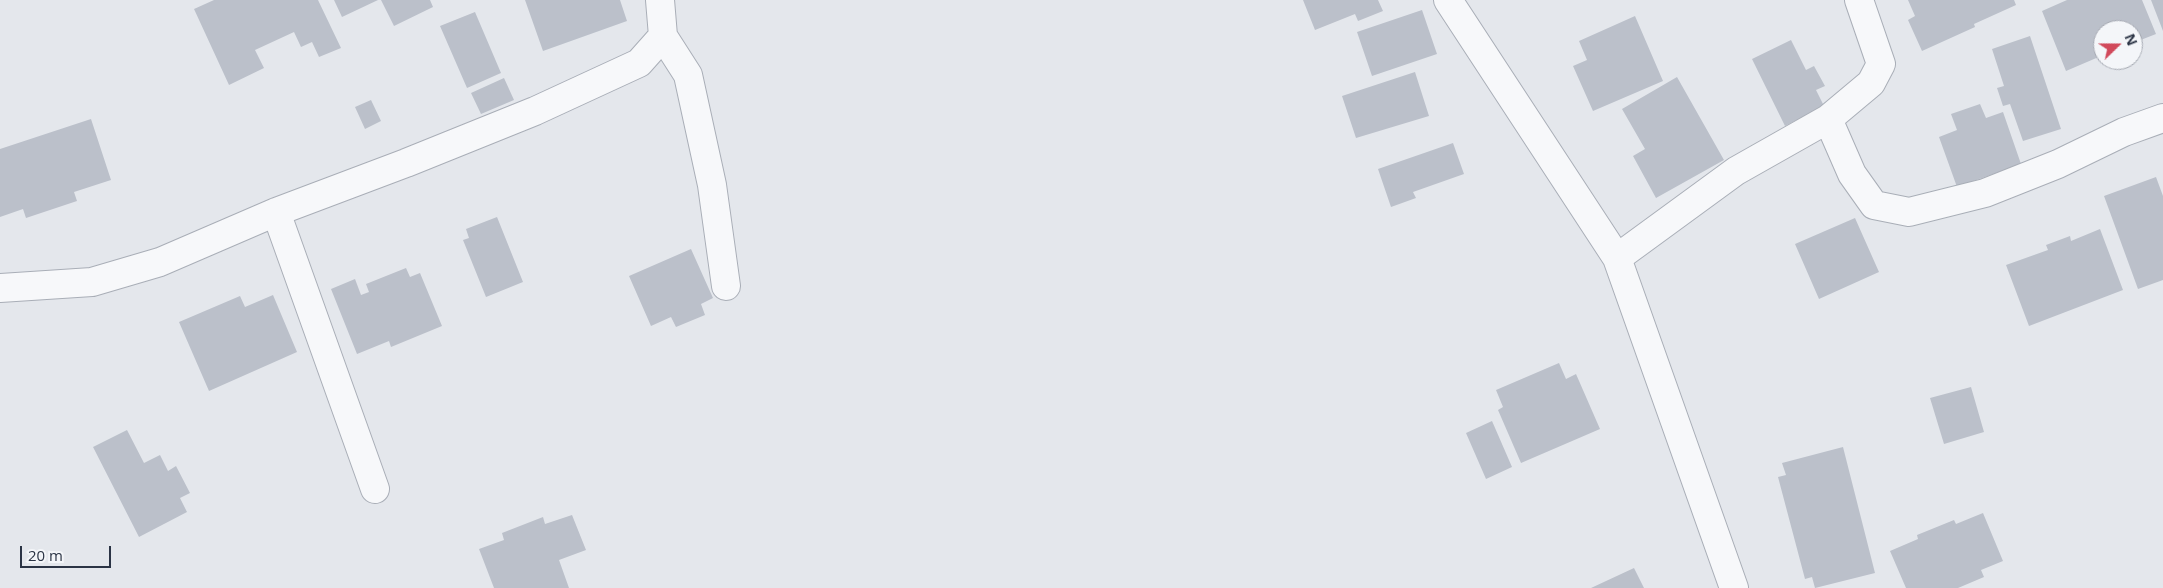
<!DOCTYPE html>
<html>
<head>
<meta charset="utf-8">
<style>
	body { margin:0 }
	#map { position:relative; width:2163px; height:588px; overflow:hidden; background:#e4e7ec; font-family:"Open Sans",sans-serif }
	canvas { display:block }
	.north { position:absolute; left:2093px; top:20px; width:50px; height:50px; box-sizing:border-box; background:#f4f6f9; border:1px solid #a4a8b1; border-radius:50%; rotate:68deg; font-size:14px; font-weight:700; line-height:20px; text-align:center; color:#2b3445 }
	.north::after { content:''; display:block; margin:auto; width:18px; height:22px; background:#d1495b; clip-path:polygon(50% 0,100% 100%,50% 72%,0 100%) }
	.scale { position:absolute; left:20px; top:546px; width:91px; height:22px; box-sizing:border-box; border:2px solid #2b3445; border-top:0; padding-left:6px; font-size:15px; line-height:18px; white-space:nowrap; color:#2b3445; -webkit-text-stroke:4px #f4f6f9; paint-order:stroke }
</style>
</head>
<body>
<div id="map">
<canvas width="2163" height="588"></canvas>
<div class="north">N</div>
<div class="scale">20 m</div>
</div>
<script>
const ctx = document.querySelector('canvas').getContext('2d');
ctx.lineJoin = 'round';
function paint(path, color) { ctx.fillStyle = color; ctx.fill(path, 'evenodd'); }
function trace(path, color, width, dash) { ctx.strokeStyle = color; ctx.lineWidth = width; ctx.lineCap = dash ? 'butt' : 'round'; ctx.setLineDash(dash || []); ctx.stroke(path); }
paint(new Path2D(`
	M214,0H318L341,48L319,57L312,42L301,47L294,32L255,50L264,68L229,85L194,9Z
	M334,0H378L342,17Z
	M381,0H430L433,7L394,26Z
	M525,0H620L627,21L543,51Z
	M1303,0H1378L1383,11L1358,21L1355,14L1315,30Z
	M1908,0H2014L2016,5L1974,24L1975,27L1922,51L1908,20L1915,16Z
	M2067,0H2142L2156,34L2133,43V30H2103V60L2101,56L2066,71L2042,11Z
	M2151,0H2163V31Z
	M1422,10L1437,54L1372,76L1357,32Z
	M475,12L501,73L467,88L440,26Z
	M1635,16L1663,81L1593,111L1573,66L1587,60L1579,41Z
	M2030,36L2061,129L2023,141L2010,104L2003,106L1997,88L2004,86L1992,49Z
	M1791,40L1806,70L1814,66L1825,86L1816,90L1824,106L1785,126L1752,59Z
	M2103,60H2116L2105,65Z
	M1415,72L1429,116L1356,138L1342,96Z
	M1677,77L1724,160L1656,198L1633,156L1645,149L1622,109Z
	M504,78L514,100L481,114L471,93Z
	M371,100L381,121L365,129L355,107Z
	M1980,104L1986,118L2003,112L2021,164L1957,187L1939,137L1957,130L1951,114Z
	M91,119L111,180L74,192L77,201L26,218L23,209L0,217V149Z
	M1453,143L1464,174L1413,192L1416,198L1391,207L1378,169Z
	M2156,177L2163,196V280L2138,289L2104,196Z
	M497,217L523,282L486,297L463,240L469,238L466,229Z
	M1855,218L1879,272L1819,299L1795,244Z
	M2100,229L2123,290L2029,326L2006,265L2048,250L2046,245L2070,236L2071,241Z
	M691,249L713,298L701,304L705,315L676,327L671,317L651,326L629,276Z
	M406,268L410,277L420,273L442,326L391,347L389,341L357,354L331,289L355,279L361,295L369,292L366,284Z
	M273,295L297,352L209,391L179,322L240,296L245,307Z
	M1559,363L1566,379L1576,374L1600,429L1521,463L1498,410L1503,407L1496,390Z
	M1971,387L1984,432L1944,444L1930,398Z
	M1492,421L1512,467L1486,479L1466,433Z
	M127,430L144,463L160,455L168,471L176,466L190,493L180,498L187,512L139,537L93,447Z
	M1843,447L1875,573L1815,588L1812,577L1805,579L1778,477L1786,475L1782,463Z
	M1983,513L2003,561L1981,570L1984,577L1958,588H1906L1890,551L1918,539L1917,535L1954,520L1956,524Z
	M572,515L586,550L559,560L569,588H494L479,549L504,540L502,533L543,517L545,524Z
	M1634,568L1644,588H1591Z`), '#bbc0ca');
const minor = new Path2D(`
	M1448,0L1617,258L1734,588
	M663,36L688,75L712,185L726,286
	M1828,119L1852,174L1874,205L1909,212L1985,193L2058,164L2124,132L2163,118
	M276,212L375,489
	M1617,258L1736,171L1828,119L1871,83L1881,64L1859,0
	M0,288L92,282L160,262L276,212L406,163L535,111L639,63L663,36L660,0`);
trace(minor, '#a9aeb7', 30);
trace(minor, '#f7f8fa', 28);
</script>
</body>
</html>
